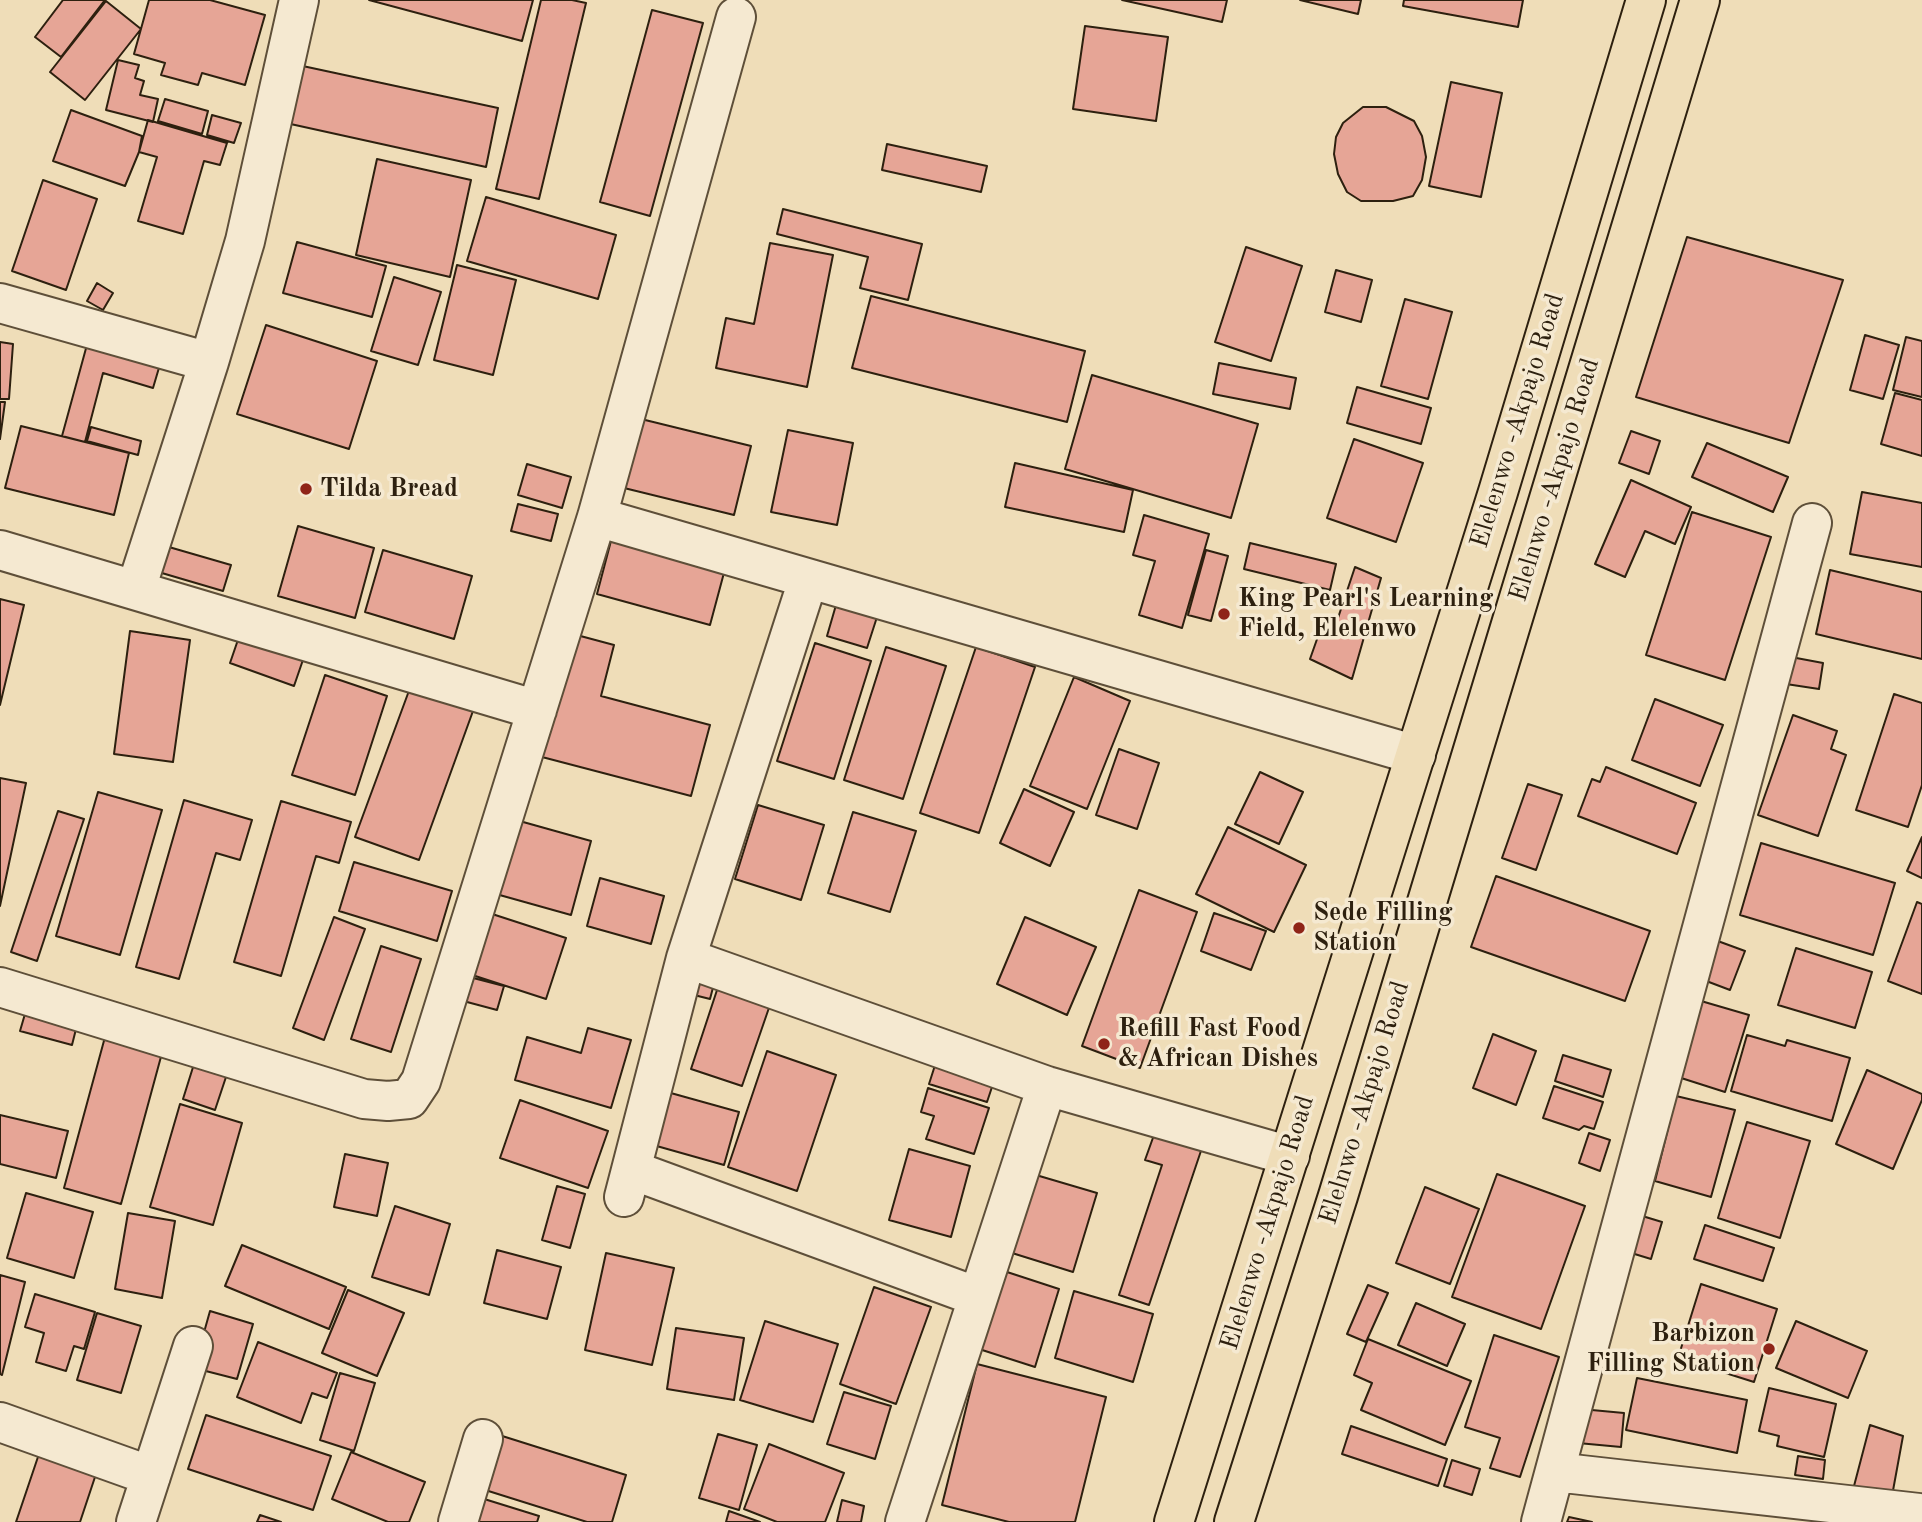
<!DOCTYPE html>
<html>
<head>
<meta charset="utf-8">
<style>
	body { margin:0 }
	canvas { display:block; background:#efddb8 }
</style>
</head>
<body>
<canvas width="1922" height="1522"></canvas>
<script>
const ctx = document.querySelector('canvas').getContext('2d');
ctx.lineJoin = 'round';
function paint(path, color) { ctx.fillStyle = color; ctx.fill(path, 'evenodd'); }
function trace(path, color, width, dash) { ctx.strokeStyle = color; ctx.lineWidth = width; ctx.lineCap = dash ? 'butt' : 'round'; ctx.setLineDash(dash || []); ctx.stroke(path); }
function drawText(font, color, halo, rows, align = 'center') {
  ctx.font = font + ' "Old Standard TT",serif'; ctx.lineWidth = 7; ctx.setLineDash([]); ctx.textBaseline = 'middle'; ctx.strokeStyle = halo; ctx.fillStyle = color; for (const [text, x, y, turn = 0] of rows) {
    ctx.save(); ctx.translate(x, y); ctx.rotate((+turn || 0) * Math.PI / 180); ctx.textAlign = isNaN(turn) ? turn : align; if (halo) ctx.strokeText(text, 0, 0); ctx.fillText(text, 0, 0); ctx.restore();
  }
}
const building = new Path2D(`
	M63,0H105L61,57L35,37Z
	M149,0H210L265,15L245,85L202,73L198,85L161,75L165,63L134,54Z
	M369,0H533L522,41Z
	M541,0H572L586,3L539,199L496,189Z
	M1122,0H1227L1222,22Z
	M1300,0H1361L1358,14Z
	M1404,0H1523L1518,27L1403,6Z
	M106,1L141,29L85,100L50,72Z
	M652,10L703,23L650,216L600,202Z
	M1085,26L1168,37L1156,121L1073,109Z
	M118,60L139,65L135,78L144,81L140,95L158,99L153,122L106,110Z
	M298,65L498,108L486,167L286,123Z
	M1451,82L1502,93L1481,197L1429,186Z
	M165,99L208,111L202,134L158,121Z
	M1363,107H1386L1414,121L1422,136L1426,157L1422,180L1413,196L1393,201H1361L1347,192L1338,174L1334,154L1336,137L1343,123Z
	M71,110L142,136L139,152L125,186L53,161Z
	M212,115L241,123L234,143L207,135Z
	M148,120L227,143L220,165L204,161L183,234L138,221L157,157L139,152Z
	M887,144L987,166L981,192L882,170Z
	M377,159L471,180L450,277L356,255Z
	M43,180L97,199L66,290L12,271Z
	M486,197L616,235L598,299L467,261Z
	M783,209L922,244L908,300L860,288L868,257L777,234Z
	M1687,237L1843,280L1789,443L1636,397Z
	M297,242L386,266L372,317L283,293Z
	M770,243L833,255L807,387L716,368L726,318L754,324Z
	M1246,247L1302,266L1271,361L1215,342Z
	M457,265L516,280L493,375L434,360Z
	M1336,270L1372,280L1361,322L1325,312Z
	M394,277L441,292L418,365L371,351Z
	M97,283L113,293L103,310L87,301Z
	M871,296L1085,351L1067,422L852,368Z
	M1405,299L1452,312L1428,399L1381,386Z
	M266,325L377,361L349,449L237,414Z
	M1865,335L1899,345L1883,399L1850,390Z
	M1906,337L1922,341V397L1893,390Z
	M88,341L161,361L153,388L103,373L85,442L62,436Z
	M0,342L13,344L9,399H0Z
	M1219,363L1296,378L1290,409L1213,394Z
	M1092,375L1258,424L1231,518L1065,469Z
	M1357,387L1431,408L1421,444L1347,423Z
	M1895,393L1922,400V456L1881,444Z
	M0,402H5L0,439Z
	M637,418L751,446L734,515L620,487Z
	M21,426L129,453L114,515L5,488Z
	M91,427L141,441L138,455L87,441Z
	M788,430L853,443L837,525L771,512Z
	M1631,431L1660,441L1649,474L1619,463Z
	M1354,439L1423,463L1396,542L1327,518Z
	M1707,443L1788,477L1773,512L1692,477Z
	M1015,463L1133,490L1124,532L1005,507Z
	M527,464L571,477L562,508L518,495Z
	M1631,480L1691,507L1675,544L1645,531L1625,577L1595,564Z
	M1862,492L1922,503V567L1850,554Z
	M518,504L558,514L551,541L511,531Z
	M1692,512L1771,537L1725,680L1646,655Z
	M1144,515L1209,534L1182,628L1139,615L1155,561L1133,555Z
	M298,526L374,548L355,618L278,596Z
	M612,537L725,569L710,625L597,594Z
	M1250,543L1336,564L1330,590L1244,569Z
	M162,545L231,565L223,591L155,571Z
	M383,550L472,576L454,639L365,612Z
	M1206,550L1228,556L1211,621L1188,615Z
	M1355,567L1381,578L1352,679L1310,659L1322,625L1335,627Z
	M1830,570L1922,592V659L1816,634Z
	M0,599L24,605L0,705Z
	M836,605L877,617L867,648L827,636Z
	M130,631L190,640L173,762L114,754Z
	M241,631L305,654L294,686L230,663Z
	M573,634L614,645L601,696L710,725L691,796L542,757Z
	M815,643L871,661L834,779L777,761Z
	M886,647L946,666L903,799L844,780Z
	M976,647L1035,667L979,833L920,813Z
	M1791,657L1823,663L1819,689L1786,684Z
	M325,675L387,696L355,795L292,775Z
	M1074,677L1130,701L1087,809L1030,786Z
	M410,688L473,711L419,860L355,837Z
	M1894,694L1922,703V785L1908,827L1856,810Z
	M1655,699L1723,725L1700,786L1632,760Z
	M1793,715L1837,731L1831,749L1846,755L1818,836L1758,815Z
	M1119,749L1159,763L1137,829L1096,815Z
	M1606,767L1696,803L1677,854L1578,816L1592,779L1600,782Z
	M1260,772L1303,792L1279,844L1235,824Z
	M0,778L26,783L0,906Z
	M1528,784L1562,795L1536,870L1502,858Z
	M1024,789L1074,812L1050,866L1000,843Z
	M98,792L162,810L120,955L56,936Z
	M184,800L252,820L240,860L216,853L179,979L136,967Z
	M281,801L351,822L339,863L316,856L281,976L234,962Z
	M758,805L824,825L801,900L735,879Z
	M58,811L84,819L37,961L11,952Z
	M853,812L916,831L890,912L828,893Z
	M516,820L591,841L571,915L496,894Z
	M1228,827L1306,865L1274,932L1196,894Z
	M1922,837V878L1907,871Z
	M1761,843L1895,883L1873,955L1740,915Z
	M354,862L452,891L437,941L339,911Z
	M1496,876L1650,931L1625,1001L1471,947Z
	M600,878L664,896L651,944L587,926Z
	M1139,890L1197,912L1140,1068L1082,1046Z
	M1917,902L1922,904V994L1888,981Z
	M486,912L566,938L546,999L466,973Z
	M1214,913L1266,931L1251,970L1201,951Z
	M334,917L365,929L324,1040L293,1028Z
	M1025,917L1096,947L1067,1015L997,984Z
	M1715,940L1745,951L1730,990L1701,979Z
	M381,946L421,959L391,1052L351,1039Z
	M1796,948L1872,972L1855,1028L1778,1005Z
	M692,970L716,976L710,999L686,993Z
	M458,974L504,986L497,1010L452,998Z
	M719,984L771,1002L742,1086L691,1069Z
	M1701,1001L1749,1015L1725,1092L1678,1077Z
	M27,1007L78,1021L72,1045L20,1031Z
	M588,1028L631,1040L611,1108L515,1080L527,1037L581,1053Z
	M1493,1034L1536,1051L1516,1105L1473,1088Z
	M1747,1035L1785,1046L1787,1040L1850,1058L1832,1121L1731,1091Z
	M105,1037L162,1053L121,1204L64,1188Z
	M767,1051L836,1075L797,1191L728,1167Z
	M1563,1055L1611,1070L1603,1097L1555,1081Z
	M937,1059L995,1078L987,1102L929,1084Z
	M194,1064L227,1074L215,1110L183,1099Z
	M1867,1070L1922,1094V1100L1893,1169L1836,1144Z
	M1554,1086L1603,1102L1594,1129L1584,1126L1579,1130L1543,1118Z
	M928,1088L989,1108L974,1154L926,1139L934,1116L921,1112Z
	M660,1090L739,1112L724,1165L646,1143Z
	M1676,1096L1735,1110L1711,1197L1655,1181Z
	M520,1100L608,1131L588,1188L500,1158Z
	M180,1104L242,1123L213,1225L150,1207Z
	M0,1115L68,1131L56,1178L0,1164Z
	M1159,1121L1206,1136L1149,1305L1119,1295L1162,1165L1145,1160Z
	M1747,1122L1810,1141L1780,1238L1718,1218Z
	M1589,1133L1610,1140L1600,1171L1579,1163Z
	M909,1149L970,1166L951,1237L889,1220Z
	M345,1154L388,1163L377,1216L334,1207Z
	M1497,1174L1585,1206L1541,1329L1452,1297Z
	M1036,1175L1097,1193L1073,1272L1012,1253Z
	M557,1186L585,1194L570,1248L542,1240Z
	M1425,1187L1479,1209L1450,1284L1396,1263Z
	M26,1193L93,1212L74,1278L7,1258Z
	M395,1206L450,1224L429,1295L372,1277Z
	M128,1213L175,1221L162,1298L115,1289Z
	M1639,1215L1662,1222L1651,1259L1628,1252Z
	M1705,1225L1774,1248L1763,1281L1694,1259Z
	M242,1245L346,1287L329,1329L225,1286Z
	M497,1250L561,1267L547,1319L484,1303Z
	M606,1253L674,1268L652,1365L585,1350Z
	M1004,1271L1059,1289L1035,1367L979,1349Z
	M0,1275L25,1282L2,1375L0,1374Z
	M1701,1284L1777,1309L1754,1382L1678,1358Z
	M1368,1285L1388,1293L1366,1342L1347,1334Z
	M874,1287L931,1307L896,1404L840,1384Z
	M348,1290L404,1313L377,1376L322,1353Z
	M1074,1291L1153,1314L1133,1382L1055,1358Z
	M35,1294L95,1312L84,1349L74,1346L66,1371L36,1362L44,1333L25,1327Z
	M1416,1303L1465,1324L1447,1366L1398,1345Z
	M210,1311L253,1324L237,1379L194,1368Z
	M97,1313L141,1326L121,1393L77,1380Z
	M765,1321L838,1344L813,1422L740,1400Z
	M1796,1321L1867,1351L1848,1398L1776,1368Z
	M676,1328L744,1338L734,1400L667,1389Z
	M1494,1335L1559,1357L1520,1477L1490,1468L1500,1438L1465,1427Z
	M1368,1339L1471,1381L1445,1445L1361,1410L1372,1383L1354,1375Z
	M258,1342L337,1373L327,1398L312,1393L301,1423L237,1397Z
	M977,1364L1106,1397L1075,1522H1009L942,1505Z
	M340,1373L375,1383L354,1451L320,1440Z
	M1637,1378L1747,1400L1737,1453L1626,1430Z
	M1769,1388L1836,1404L1824,1457L1777,1446L1779,1436L1759,1431Z
	M844,1392L891,1406L875,1459L827,1444Z
	M1581,1409L1624,1413L1621,1447L1578,1443Z
	M206,1415L331,1456L313,1510L188,1469Z
	M1870,1425L1903,1436L1892,1496L1854,1486Z
	M1351,1426L1447,1459L1438,1486L1342,1454Z
	M718,1434L757,1445L739,1510L699,1498Z
	M499,1435L626,1475L612,1522H587L482,1489Z
	M769,1444L844,1473L825,1522H777L744,1509Z
	M42,1445L99,1465L80,1522H16Z
	M351,1452L425,1482L409,1522H388L332,1499Z
	M1798,1456L1825,1460L1823,1479L1795,1475Z
	M1452,1460L1480,1469L1472,1495L1444,1486Z
	M481,1498L539,1516L537,1522H474Z
	M842,1500L864,1506L861,1522H837Z
	M729,1511L760,1522H726Z
	M260,1515L281,1522H257Z
	M1569,1517L1592,1522H1567Z`);
paint(building, '#e6a596');
trace(building, '#2d200f', 2);
const minor = new Path2D(`
	M0,303L209,362
	M597,517L1416,755
	M0,550L537,710
	M136,589L209,362L245,241L299,0
	M686,958L1047,1086L1290,1156
	M0,987L364,1099L388,1101L409,1099L421,1081L597,517L736,17
	M632,1170L978,1297
	M624,1197L686,958L808,580
	M0,1422L151,1476
	M1555,1472L1919,1513
	M136,1522L193,1346
	M458,1522L483,1439
	M905,1522L1047,1086
	M1541,1522L1812,523`);
const major = new Path2D(`
	M1174,1522L1498,492L1646,0
	M1234,1522L1338,1196L1700,0`);
trace(minor, '#5e4f39', 42);
trace(major, '#2d200f', 42);
trace(minor, '#f5e9d1', 38);
trace(major, '#efddb8', 38);
for (const [x, y, r, color] of [
	[306,489,7,"#8f2418"],
	[1224,614,7,"#8f2418"],
	[1299,928,7,"#8f2418"],
	[1104,1044,7,"#8f2418"],
	[1769,1349,7,"#8f2418"]
]) { const dot = new Path2D(); dot.arc(x, y, r, 0, 2 * Math.PI); ctx.fillStyle = color; ctx.fill(dot); trace(dot, '#f5e9d1', 2.5); }
drawText('26px', '#2d200f', '#f5e9d1', [
	["Elelenwo -Akpajo Road",1518,421,-73],
	["Elelnwo -Akpajo Road",1555,480,-73],
	["Elelnwo -Akpajo Road",1365,1103,-73],
	["Elelenwo -Akpajo Road",1268,1223,-73]
]);
drawText('bold 26px', '#2d200f', '#f5e9d1', [
	["Tilda Bread",320,489],
	["King Pearl's Learning",1238,599],
	["Field, Elelenwo",1238,629],
	["Sede Filling",1313,913],
	["Station",1313,943],
	["Refill Fast Food",1118,1029],
	["& African Dishes",1118,1059],
	["Barbizon",1755,1334,"right"],
	["Filling Station",1755,1364,"right"]
], 'left');
</script>
</body>
</html>
